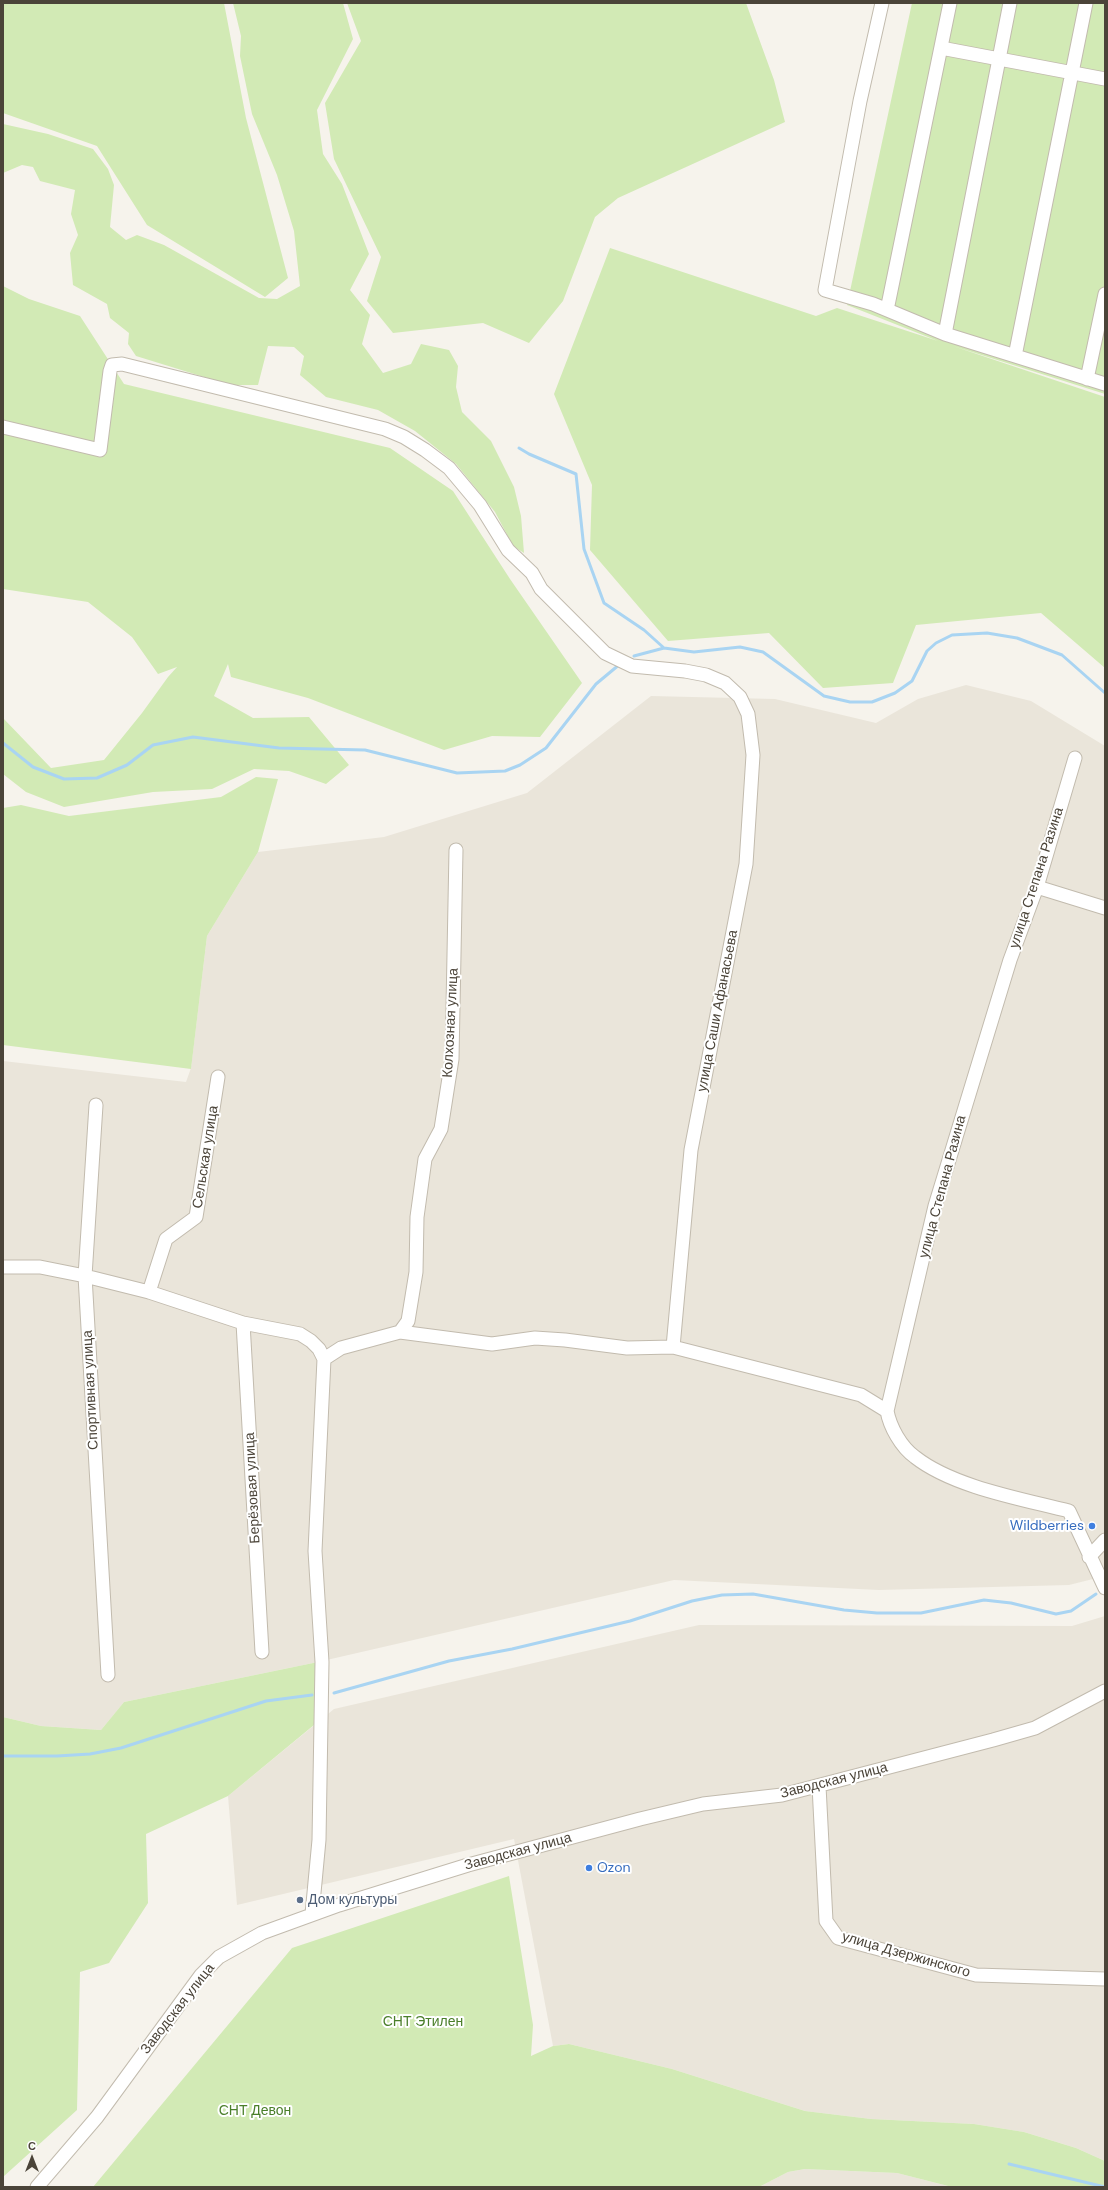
<!DOCTYPE html>
<html>
<head>
<meta charset="utf-8">
<style>
	body { margin:0 }
	#map { position:relative; width:1108px; height:2190px; overflow:hidden; background:#f6f3ec; font-family:"DM Sans",sans-serif }
	canvas { display:block }
	.frame { position:absolute; inset:0; border:4px solid #4b4439; pointer-events:none }
	.north { position:absolute; left:12px; top:2138px; width:40px; height:40px; -webkit-text-stroke:3px #fff; paint-order:stroke; rotate:0deg; font-size:11px; font-weight:700; line-height:16px; text-align:center; color:#4b4439 }
	.north::after { content:''; display:block; margin:auto; width:14px; height:18px; background:#4b4439; clip-path:polygon(50% 0,100% 100%,50% 72%,0 100%) }
</style>
</head>
<body>
<div id="map">
<canvas width="1108" height="2190"></canvas>
<div class="frame"></div>
<div class="north">С</div>
</div>
<script>
const ctx = document.querySelector('canvas').getContext('2d');
ctx.lineJoin = 'round';
function paint(path, color) { ctx.fillStyle = color; ctx.fill(path, 'evenodd'); }
function trace(path, color, width, dash) { ctx.strokeStyle = color; ctx.lineWidth = width; ctx.lineCap = dash ? 'butt' : 'round'; ctx.setLineDash(dash || []); ctx.stroke(path); }
function drawText(font, color, halo, rows, align = 'center') {
  ctx.font = font + ' "DM Sans",sans-serif'; ctx.lineWidth = 4; ctx.setLineDash([]); ctx.textBaseline = 'middle'; ctx.strokeStyle = halo; ctx.fillStyle = color; for (const [text, x, y, turn = 0] of rows) {
    ctx.save(); ctx.translate(x, y); ctx.rotate((+turn || 0) * Math.PI / 180); ctx.textAlign = isNaN(turn) ? turn : align; if (halo) ctx.strokeText(text, 0, 0); ctx.fillText(text, 0, 0); ctx.restore();
  }
}
paint(new Path2D(`
	M966,685L1031,701L1105,746V1576L1069,1585L879,1590L674,1580L318,1662L124,1702L101,1730L41,1726L3,1717V1061L186,1082L191,1068L207,936L258,852L384,837L527,793L651,696L775,699L876,723L918,699Z
	M1105,1616V2161L1076,2148L1024,2132L974,2124L871,2119L805,2111L672,2069L569,2044L553,2046L514,1839L237,1905L228,1796L334,1709L699,1625L1072,1626Z
	M805,2169L897,2173L952,2187H759L788,2172Z`), '#eae5da');
paint(new Path2D(`
	M3,3H224L246,118L288,278L265,297L147,225L97,146L3,113Z
	M233,3H343L353,39L317,110L323,154L342,184L369,254L350,290L370,315L362,344L383,373L411,364L421,344L449,350L458,366L456,387L462,412L491,441L514,487L521,516L524,553L513,546L495,512L456,464L415,431L378,410L326,397L300,375L304,356L294,347L268,346L258,385H230L136,356L128,344L129,333L110,318L107,304L73,285L70,253L78,235L71,214L75,190L40,181L33,167L22,165L3,173V124L48,134L93,149L108,169L114,185L110,227L126,240L137,235L164,245L259,298L277,299L300,286L294,231L277,175L252,114L240,56L241,36Z
	M347,3H746L774,80L785,122L618,198L595,217L563,301L529,343L483,323L393,333L367,301L381,257L334,159L325,103L361,41Z
	M912,3H1105V394L953,346L1105,397V668L1041,613L916,625L893,683L823,688L769,633L668,641L590,550L592,485L554,394L610,248L816,316L837,308L938,341L847,305Z
	M3,286L29,299L80,316L124,384L390,448L453,491L510,579L582,683L540,737L492,736L444,750L308,698L231,677L228,664L214,696L253,718L309,717L349,765L326,784L289,771L254,769L212,789L153,792L64,807L26,792L3,774V718L51,768L104,760L142,713L168,677L177,667L158,674L132,637L88,602L3,589Z
	M256,777L278,779L258,852L207,936L191,1069L3,1045V808L21,805L69,816L221,797Z
	M318,1662L314,1725L228,1796L146,1834L148,1903L109,1963L80,1972L77,2110L3,2177V1717L41,1726L101,1730L124,1702Z
	M509,1876L533,2025L531,2056L553,2046L569,2044L672,2069L805,2111L871,2119L974,2124L1024,2132L1076,2148L1105,2161V2187H952L897,2173L805,2169L788,2172L759,2187H93L292,1948Z`), '#d2eab5');
trace(new Path2D(`
	M519,448L529,454L576,474L584,549L604,603L644,630L664,648L694,652L740,647L763,652L824,696L850,702H872L895,693L912,681L927,651L936,643L952,635L987,633L1017,638L1062,655L1105,693
	M634,656L664,648
	M3,743L33,767L64,779L97,778L127,765L153,745L193,737L279,748L365,750L457,773L505,771L520,765L546,748L596,684L620,664
	M334,1693L449,1661L512,1649L630,1621L692,1601L722,1595L753,1594L844,1610L877,1613H921L984,1600L1011,1603L1056,1614L1071,1611L1096,1594
	M3,1756H57L90,1754L121,1748L266,1701L312,1695
	M1009,2164L1105,2187`), '#a9d4f2', 3);
const minor = new Path2D(`
	M882,3L860,101L825,290L873,304L945,334L1105,384
	M941,48L1105,79
	M887,310L950,3
	M945,334L1010,3
	M1015,356L1086,3
	M1087,379L1105,294
	M3,427L100,450L110,371L112,365L122,364L385,429L404,437L425,450L449,468L480,505L508,550L532,573L541,589L605,653L632,666L685,671L706,675L725,683L740,697L748,714L753,755L746,864L691,1150L673,1347
	M1075,758L1037,887L1010,960L935,1206L887,1411C890,1427 901,1447 915,1457C953,1487 1022,1499 1069,1511L1105,1588
	M1037,887L1105,908
	M96,1105L85,1276L108,1675
	M3,1267H40L85,1276L149,1292L243,1323L300,1334L311,1341L319,1349L324,1359L341,1348L400,1332L492,1344L535,1338L565,1340L627,1348L673,1347L861,1395L887,1411
	M149,1292L166,1239L196,1217L218,1077
	M243,1323L262,1652
	M400,1332L408,1321L416,1272L417,1217L425,1159L441,1129L452,1059L456,850
	M1089,1557L1105,1540
	M819,1786L826,1921L838,1938L976,1975L1105,1979
	M312,1914L319,1840L322,1662L315,1551L324,1359
	M37,2187L97,2117L201,1975L219,1957L262,1933L339,1905L468,1865L640,1819L703,1804L782,1795L993,1740L1035,1728L1105,1691`);
trace(minor, '#c2bbae', 15);
trace(minor, '#fff', 13);
for (const [x, y, r, color] of [
	[1092,1526,4,"#3f7fe0"],
	[589,1868,4,"#3f7fe0"],
	[300,1900,4,"#5c6f8a"]
]) { const dot = new Path2D(); dot.arc(x, y, r, 0, 2 * Math.PI); ctx.fillStyle = color; ctx.fill(dot); trace(dot, '#fff', 1.5); }
drawText('14px', '#4b4439', '#fff', [
	["улица Степана Разина",1037,878,-72],
	["улица Саши Афанасьева",718,1011,-79],
	["Колхозная улица",451,1023,-87],
	["Сельская улица",206,1157,-81],
	["улица Степана Разина",943,1187,-75],
	["Спортивная улица",91,1390,-93],
	["Берёзовая улица",253,1488,-93],
	["Заводская улица",834,1781,-14],
	["Заводская улица",518,1852,-15],
	["улица Дзержинского",906,1955,16],
	["Заводская улица",178,2009,-52]
]);
drawText('14px', '#366cbe', '#fff', [
	["Wildberries",1084,1526],
	["Ozon",597,1868,"left"]
], 'right');
drawText('14px', '#4e5e75', '#fff', [
	["Дом культуры",308,1900]
], 'left');
drawText('14px', '#4a7f2a', '#fff', [
	["СНТ Этилен",423,2022],
	["СНТ Девон",255,2111]
]);
</script>
</body>
</html>
